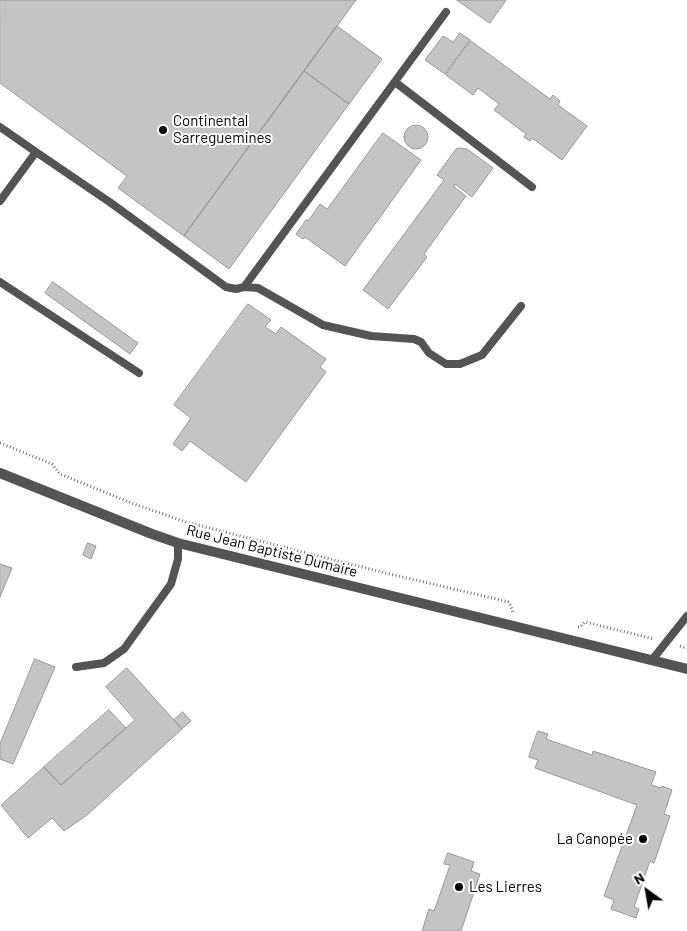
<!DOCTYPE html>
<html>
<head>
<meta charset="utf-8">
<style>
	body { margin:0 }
	#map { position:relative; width:687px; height:931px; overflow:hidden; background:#fff; font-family:Barlow,sans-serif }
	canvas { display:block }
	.north { position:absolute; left:622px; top:866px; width:50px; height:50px; -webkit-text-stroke:4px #fff; paint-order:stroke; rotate:328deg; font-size:14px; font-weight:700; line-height:20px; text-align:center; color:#000 }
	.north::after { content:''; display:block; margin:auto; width:18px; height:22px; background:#000; clip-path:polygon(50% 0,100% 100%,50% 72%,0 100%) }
</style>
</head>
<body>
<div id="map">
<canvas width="687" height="931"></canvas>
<div class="north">N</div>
</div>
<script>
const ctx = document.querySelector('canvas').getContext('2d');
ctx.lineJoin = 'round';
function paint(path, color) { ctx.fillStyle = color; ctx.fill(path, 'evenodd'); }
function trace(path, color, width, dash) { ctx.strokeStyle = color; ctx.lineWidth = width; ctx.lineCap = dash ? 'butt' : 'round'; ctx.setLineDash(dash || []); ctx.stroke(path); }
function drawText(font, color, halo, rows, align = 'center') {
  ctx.font = font + ' Barlow,sans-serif'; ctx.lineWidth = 4; ctx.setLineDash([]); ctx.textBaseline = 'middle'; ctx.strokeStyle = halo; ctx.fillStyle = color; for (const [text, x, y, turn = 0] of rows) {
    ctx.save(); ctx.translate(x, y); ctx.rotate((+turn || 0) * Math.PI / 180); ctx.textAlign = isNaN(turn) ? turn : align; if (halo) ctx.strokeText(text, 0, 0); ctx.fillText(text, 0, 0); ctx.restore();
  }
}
const building = new Path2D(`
	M0,0H356L184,236L118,188L127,176L0,83Z
	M457,0H506L490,23Z
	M337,26L382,59L349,104L304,71Z
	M460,33L470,40L445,74L425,60L443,36L453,42Z
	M471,41L550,99L553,95L560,101L558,105L587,126L562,160L532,138L530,141L524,137L526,134L494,110L499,104L478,88L473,95L446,75Z
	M304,71L349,104L229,269L184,236Z
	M404 137a12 12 0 1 1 24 0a12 12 0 1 1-24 0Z
	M383,133L421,160L345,266L305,237L303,239L296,234L306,220H309L320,204L327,209Z
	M460,148L467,149L493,168L472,197L455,184L454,187L466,196L424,254L427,257L388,309L363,290L444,180L437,175L456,149Z
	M53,282L138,343L130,354L45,293Z
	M248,304L271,320L265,327L276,334L281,327L326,359L320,367L326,372L246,482L190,441L182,451L173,444L191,418L174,405Z
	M88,543L96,546L91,559L83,555Z
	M0,564L12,568L0,597Z
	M35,659L55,667L13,764L0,759V744Z
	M127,668L182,729L87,815L64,831L52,818L28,838L1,805L44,767L61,785L135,720L106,687Z
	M109,710L126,728L61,785L44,767Z
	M183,712L191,721L182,729L174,720Z
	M538,731L548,734L546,739L592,755L593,751L656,772L651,785L661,788L662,786L672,790L664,814L670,816L654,863L650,861L634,907L639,909L636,918L611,909L614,900L604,896L637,805L535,768L538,760L529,757Z
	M448,853L474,862L471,871L480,874L461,931H422L429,909L434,911L438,900L450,865L444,864Z`);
paint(building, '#c4c4c4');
trace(building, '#989898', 1);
trace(new Path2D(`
	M0,443L52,464L60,474L134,504L186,522L377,571L509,602L513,612
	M578,627H580L585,622L654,639
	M680,646L687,648`), '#767676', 3, [1, 2.5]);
trace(new Path2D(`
	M395,82L532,187
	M0,127L36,152L0,201
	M36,152L111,203L226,287L236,289L244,287L446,12
	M0,282L139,373
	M244,287L258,288L323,325L371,336L414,339L421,342L429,353L446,364H460L482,355L521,306
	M652,660L687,616
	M76,667L104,663L124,649L171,584L178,559V543`), '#545454', 8);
trace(new Path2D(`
	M0,473L152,534L178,543L687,669`), '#545454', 10);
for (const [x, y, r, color] of [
	[163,130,5,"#000"],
	[643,839,5,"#000"],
	[459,887,5,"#000"]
]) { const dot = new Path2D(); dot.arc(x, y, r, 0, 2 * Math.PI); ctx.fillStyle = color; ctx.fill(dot); trace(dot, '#fff', 2); }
drawText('15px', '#000', '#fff', [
	["Continental",173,121],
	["Sarreguemines",173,138],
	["La Canopée",633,839,"right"],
	["Les Lierres",469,887]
], 'left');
drawText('15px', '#000', '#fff', [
	["Rue Jean Baptiste Dumaire",272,551,14]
]);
</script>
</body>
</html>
